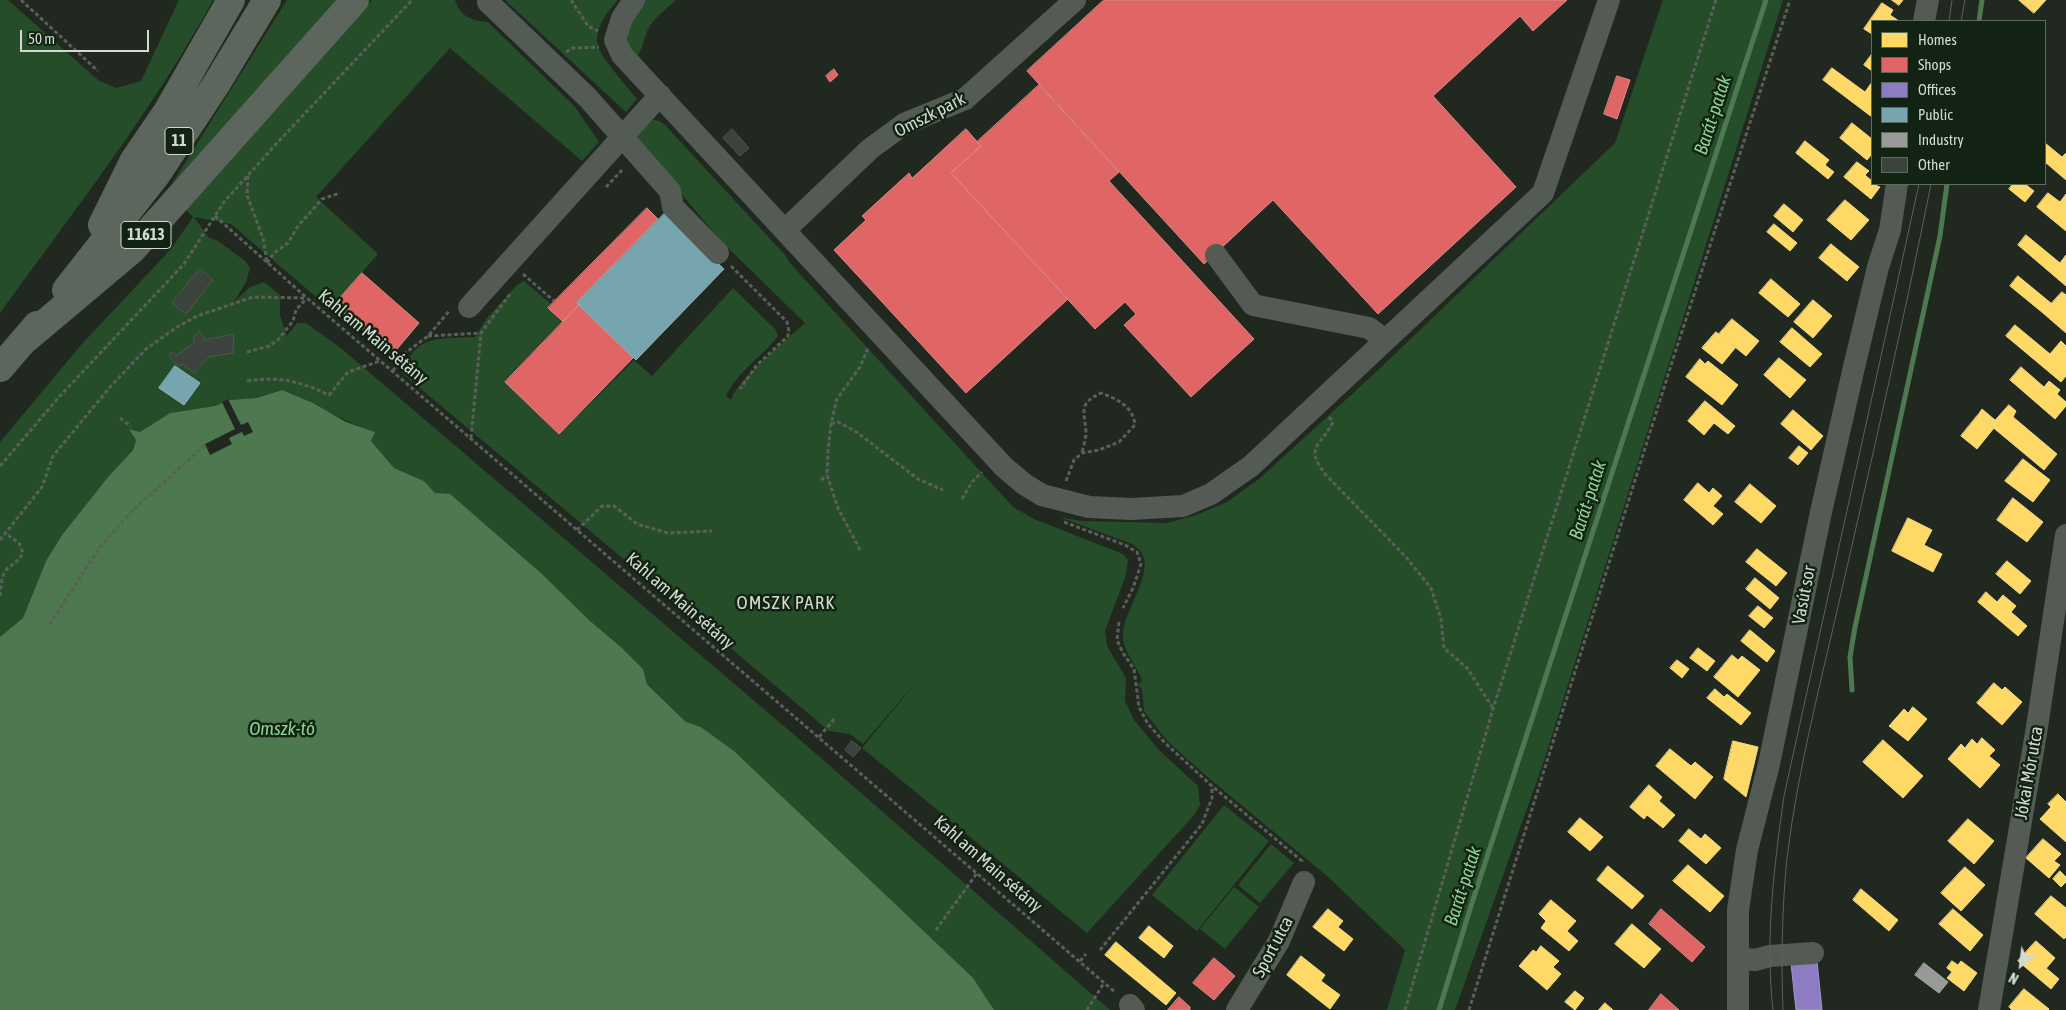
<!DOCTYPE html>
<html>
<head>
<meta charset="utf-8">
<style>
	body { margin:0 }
	#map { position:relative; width:2066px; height:1010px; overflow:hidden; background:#202820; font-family:"Asap Condensed",sans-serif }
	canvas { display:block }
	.legend { position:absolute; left:1871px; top:20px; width:175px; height:165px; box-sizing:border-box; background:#122213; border:1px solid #5e6c5f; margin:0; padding:6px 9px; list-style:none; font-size:15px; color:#d0dad0 }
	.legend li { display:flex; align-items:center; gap:10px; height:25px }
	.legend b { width:25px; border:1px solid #5e6c5f }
	.north { position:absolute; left:1996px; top:940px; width:50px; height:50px; -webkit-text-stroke:4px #122213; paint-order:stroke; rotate:209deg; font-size:14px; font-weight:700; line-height:20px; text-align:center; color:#d0dad0 }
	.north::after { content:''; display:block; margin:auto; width:18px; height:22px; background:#d0dad0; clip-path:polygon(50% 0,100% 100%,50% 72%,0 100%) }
	.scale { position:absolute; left:20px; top:30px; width:129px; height:22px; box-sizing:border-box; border:2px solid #d0dad0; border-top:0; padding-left:6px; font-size:15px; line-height:18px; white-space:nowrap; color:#d0dad0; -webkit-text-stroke:4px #122213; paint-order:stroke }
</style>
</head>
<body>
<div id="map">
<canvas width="2066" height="1010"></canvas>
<ul class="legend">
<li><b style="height:14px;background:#ffd966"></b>Homes</li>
<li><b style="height:14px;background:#e06666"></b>Shops</li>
<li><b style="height:14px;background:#8e7cc3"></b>Offices</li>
<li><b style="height:14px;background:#76a5af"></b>Public</li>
<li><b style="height:14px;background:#999"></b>Industry</li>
<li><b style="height:14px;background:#3c433c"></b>Other</li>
</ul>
<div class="north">N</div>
<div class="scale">50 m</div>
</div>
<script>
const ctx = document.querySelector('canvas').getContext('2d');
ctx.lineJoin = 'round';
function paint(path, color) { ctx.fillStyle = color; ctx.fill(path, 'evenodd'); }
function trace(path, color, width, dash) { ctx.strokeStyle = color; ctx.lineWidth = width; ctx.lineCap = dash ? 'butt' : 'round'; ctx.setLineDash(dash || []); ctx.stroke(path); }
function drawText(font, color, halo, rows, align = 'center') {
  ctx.font = font + ' "Asap Condensed",sans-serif'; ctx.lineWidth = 5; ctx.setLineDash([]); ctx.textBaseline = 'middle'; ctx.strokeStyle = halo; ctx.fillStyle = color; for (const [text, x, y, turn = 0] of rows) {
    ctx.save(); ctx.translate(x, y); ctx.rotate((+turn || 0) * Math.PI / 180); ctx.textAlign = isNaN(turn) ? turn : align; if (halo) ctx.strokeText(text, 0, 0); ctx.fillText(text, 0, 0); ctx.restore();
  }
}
paint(new Path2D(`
	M0,0H8L98,80L116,88L141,81L179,0H213C154,109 73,212 0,313Z
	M287,0H340L171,185Z
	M372,0H455C460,16 471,21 488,22L575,107L599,142L582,161L450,48L316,197L378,254L330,309L231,224L194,217L208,237L218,241L245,261L250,268L246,282L234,302L250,287L264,282L280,295V316L287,336L297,323H306L342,349L806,745L1110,1010H991L883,893L734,751L701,727L686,722L647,683L643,669L621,647L590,621L542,574L450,495L435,493L424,481L394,468L371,441L375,432C342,421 313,403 282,390L257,398L229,400L215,406L170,413L140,432L130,429L136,440L133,450L108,477L62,535L46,561L23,618L0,637V442L81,345L171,249L193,217L183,207L288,88Z
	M505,0H618C607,12 592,31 599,49C602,58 629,89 637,99L626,112Z
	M642,0H676C668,8 656,16 650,26C644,35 644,46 638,55L658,80L642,72L627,43V30Z
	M1663,0H1783L1544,761L1455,1010H1387L1405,950L1327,876L1211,780L1168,742L1144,711L1142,689L1138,685L1142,681L1141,677C1135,665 1124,651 1123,638C1121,613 1156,573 1141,552C1139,549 1135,546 1132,544L1059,517L1081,521L1167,523L1196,515L1227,502L1259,479L1374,374L1615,143Z
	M649,119L659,121L665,125L786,256L789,262L1013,507L1034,519L1123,554L1128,560L1126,575L1105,631L1107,646L1126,678L1125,701L1134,720L1158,749L1198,786L1200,805L1195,814L1087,933L862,748L922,675L863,744L850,734L829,731L695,618L693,620L614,551L402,373C416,333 440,339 475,337L487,318L517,285L524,281L551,304L548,308L561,322L504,381L560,433L634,360L652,376L733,288L775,329L778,336C762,357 738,371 726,396L731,400C737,379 787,340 805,323L721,241L635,139Z
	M1224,805L1269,841L1197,931L1152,895Z
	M1271,844L1294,863L1260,903L1238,885Z
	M1234,887L1259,907L1225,949L1200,929Z`), '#264d2a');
paint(new Path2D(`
	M282,390L313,403L346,422L375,432L371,441L394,468L424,481L435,493L450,494L542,574L590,621L621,647L643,669L647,684L686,722L701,727L734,751L973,978L994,1010H0V637L23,618L46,561L62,535L108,477L133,450L136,440L129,429L140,432L170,413L215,406L229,400L257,398Z`), '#4e7950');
paint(new Path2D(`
	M228,399L241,425L248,422L253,432L244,436L242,432L229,438L232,444L210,455L205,444L235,429L222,402Z`), '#202820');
const homes = new Path2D(`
	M1892,0H1903L1899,5Z
	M2019,0H2046L2034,13Z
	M1882,3L1893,10L1890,15L1899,21H1872V34L1864,29Z
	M1872,54V71L1864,65Z
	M1832,68L1865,92L1872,82V117L1823,80Z
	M1852,123L1872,139V154L1867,160L1840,138Z
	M1805,141L1829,160L1825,165L1834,172L1828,179L1796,153Z
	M2045,143L2062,157L2066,153V180L2045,162Z
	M1857,162L1869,171L1865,175L1872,181V184L1880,187L1871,199L1844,177Z
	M2013,184H2025L2034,191L2025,202L2009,189Z
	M2048,193L2060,202L2066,194V231L2037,207Z
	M1845,200L1869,220L1851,240L1827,220Z
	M1784,204L1803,220L1793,232L1774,216Z
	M1774,224L1797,243L1790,251L1767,232Z
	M2026,235L2060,263L2066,255V286L2018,245Z
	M1831,244L1859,267L1847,281L1819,258Z
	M2018,276L2052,304L2043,313L2010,286Z
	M1771,279L1800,304L1788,317L1759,293Z
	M2062,292L2066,295V333L2043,313Z
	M1813,300L1832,316L1813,338L1794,322Z
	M1732,319L1759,341L1746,356L1719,334Z
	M2015,325L2050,354L2061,341L2066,346V376L2061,382L2006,336Z
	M1792,328L1822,354L1810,367L1780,342Z
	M1716,332L1736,347L1722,364L1702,348Z
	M1779,358L1806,380L1790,398L1764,375Z
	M1700,359L1705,364L1708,361L1738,385L1722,405L1686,377Z
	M2021,367L2044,387L2049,381L2060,390L2057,394L2066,402V406L2055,419L2010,380Z
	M1705,401L1735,426L1728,434L1714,423L1704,435L1688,421Z
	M2009,405L2016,411L2013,417L2057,454L2044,470L1978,415L1982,409L1995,420Z
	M1793,410L1823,436L1811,450L1781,424Z
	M1978,415L1994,428L1977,449L1961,436Z
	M1799,446L1808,453L1798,465L1789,458Z
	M2023,459L2050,480L2033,502L2005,481Z
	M1698,483L1709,493L1713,488L1722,496L1713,506L1723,514L1713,525L1684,500Z
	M1750,484L1776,506L1761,523L1735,502Z
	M2013,498L2043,522L2027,542L1997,520Z
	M1908,518L1932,530L1924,545L1942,554L1933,572L1892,551Z
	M1757,549L1787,573L1776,586L1746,562Z
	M2007,561L2031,581L2020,594L1996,574Z
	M1755,578L1779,598L1770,609L1746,589Z
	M1986,592L1997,602L2003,595L2016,606L2011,612L2027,626L2018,636L1978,602Z
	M1758,606L1773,618L1764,628L1749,616Z
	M1750,630L1775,651L1767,662L1741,641Z
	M1698,648L1715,661L1707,671L1690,658Z
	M1732,655L1738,660L1742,656L1760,670L1738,697L1714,677Z
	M1677,660L1689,669L1682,678L1670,668Z
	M1994,683L2002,690L2005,687L2022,702L2002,725L1977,703Z
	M1715,689L1724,697L1727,694L1751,713L1741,725L1707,698Z
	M1913,707L1927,719L1908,741L1889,726L1904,709L1908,713Z
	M1982,738L1995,750L1989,756L2000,765L1980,788L1948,759L1961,744L1965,748L1972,739L1977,744Z
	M1883,740L1923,776L1903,798L1863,762Z
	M1733,741L1758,747L1754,764L1729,758Z
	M1670,749L1691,766L1695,762L1713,777L1695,799L1656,766Z
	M1729,758L1754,764L1746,797L1724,779Z
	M1649,785L1662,797L1659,801L1675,815L1663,828L1647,815L1644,819L1630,807Z
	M2058,794L2066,802V842L2040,819L2051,807L2048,804Z
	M1580,818L1603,837L1590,851L1568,832Z
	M1968,819L1994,841L1974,864L1948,841Z
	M1689,829L1701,839L1705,834L1721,848L1706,864L1679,841Z
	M2043,839L2061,854L2054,861L2060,865L2049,878L2026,858Z
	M1688,865L1724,896L1710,912L1673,881Z
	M1608,866L1644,896L1632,909L1597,880Z
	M1965,867L1985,885L1961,911L1941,893Z
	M2060,871L2066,877V882L2061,887L2053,879Z
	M1861,889L1898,920L1889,931L1853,900Z
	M2051,896L2066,908V937L2064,939L2035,914Z
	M1551,900L1576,921L1567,931L1578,941L1569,951L1541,928L1546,921L1539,914Z
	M1328,909L1343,921L1338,927L1353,939L1344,951L1313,927Z
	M1953,909L1983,935L1970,951L1939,924Z
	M1632,924L1661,949L1644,968L1615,944Z
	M1149,926L1173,946L1164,958L1139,938Z
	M2036,941L2055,958L2038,978L2018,961Z
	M1116,942L1176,993L1166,1005L1105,955Z
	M1541,946L1559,961L1553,967L1561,974L1547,990L1519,966L1533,950L1536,952Z
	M1301,956L1325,975L1321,981L1340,995L1330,1009L1287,975Z
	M1952,961L1958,965L1961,961L1977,973L1964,991L1947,978L1952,972L1947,968Z
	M2046,968L2059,979L2051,989L2038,978Z
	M2024,989L2049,1009L2048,1010H2012L2009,1007Z
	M1575,991L1584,998L1575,1010L1565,1002Z
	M1605,1003L1613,1010H1599Z`);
paint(homes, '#ffd966');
trace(homes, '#f1d986', 1);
const shops = new Path2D(`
	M1104,0H1567L1533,31L1520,16L1433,96L1516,187L1378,314L1273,200L1204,264L1027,71Z
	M834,69L838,75L830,82L826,76Z
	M1617,76L1630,80L1617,119L1604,114Z
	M1039,85L1119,172L1109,181L1254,339L1191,397L1124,325L1136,314L1125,302L1095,329L951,173L981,146L977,142Z
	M966,129L981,146L951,173L1068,299L966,393L834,250L866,220L862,216L909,173L912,178Z
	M647,208L658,219L577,303L579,305L563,322L548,308Z
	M362,273L419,323L392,355L334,305Z
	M579,305L633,358L559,434L505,382Z
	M1661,909L1705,947L1692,962L1649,924Z
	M1214,958L1235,976L1214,1000L1193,983Z
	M1661,994L1679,1010H1649Z
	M1179,997L1190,1007V1010H1168Z`);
paint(shops, '#e06666');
trace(shops, '#db8986', 1);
const offices = new Path2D(`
	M1817,961L1822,1010H1796L1791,963Z`);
paint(offices, '#8e7cc3');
trace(offices, '#a298c7', 1);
const public = new Path2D(`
	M665,213L724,269L636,360L577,303Z
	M175,366L200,383L184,405L159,388Z`);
paint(public, '#76a5af');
trace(public, '#91b5b9', 1);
const industry = new Path2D(`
	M1924,963L1948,982L1939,993L1915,975Z`);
paint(industry, '#999');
trace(industry, '#aaacaa', 1);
trace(new Path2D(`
	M1979,21L1982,0
	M1852,690L1850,657L1855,627L1940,236L1947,184
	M1439,1010L1471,906L1766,0`), '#4e7950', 5);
const building = new Path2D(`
	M732,129L749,148L740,156L723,138Z
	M200,269L213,280L186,314L172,303Z
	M200,332L205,340L234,334L233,353L209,357L194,373L182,364L179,367L169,356L172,352L176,356L194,343V336Z
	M852,741L861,748L853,757L845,750Z`);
paint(building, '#3c433c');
trace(building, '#4e564f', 1);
trace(new Path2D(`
	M21,0L98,71
	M571,0L588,26L598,31
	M566,52L573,48L599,47
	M248,176L247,195L263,238L267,263
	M606,187L624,168
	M215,216L307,298L1116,993
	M267,263L274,253L288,243L298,226L322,199L340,193
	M731,266L787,322L789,331L788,336L757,365L740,389
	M523,274L554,301
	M428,336L481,333L510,294
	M247,352L269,346L278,340L293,321L296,310L306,299
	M393,371L404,354L428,336L450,310
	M247,381C280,376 299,381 329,395L348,372L380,361
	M1329,417L1333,422C1321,446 1304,446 1325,474L1405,556L1431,588L1441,619L1444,648L1467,668L1493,708
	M120,418L131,426
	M831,424L838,422L855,431L918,479L943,490
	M471,438L481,333
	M0,466L59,397L184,264L224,202L278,142L412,0
	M821,480L827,475
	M1066,481L1074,460L1082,453L1099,450L1119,442L1135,425C1133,406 1117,399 1101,393C1077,404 1085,412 1086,433C1086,439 1083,447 1082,453
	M962,499L972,482L982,472
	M1064,522L1125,545L1137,552L1141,564L1133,588L1123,608
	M577,530L602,506H614L637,524L668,533L712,531
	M0,540L42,487L53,456L110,387L146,349L177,327L197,316L253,297L306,298
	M860,550L838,508L827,475L828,450L831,424L837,399L860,367L868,348
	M0,596C1,587 1,574 8,568C16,562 17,562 23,553L19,543L5,533
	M1119,622L1117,640L1123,653L1134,669L1139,707L1148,724L1165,743L1212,786L1302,861L1301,863
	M50,624L100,547L132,511L205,445
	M819,737L835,718
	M936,930L977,873
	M1100,950L1202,824L1212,798V786
	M1080,961L1086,954
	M1087,1010L1104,983
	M1405,1010L1493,709L1716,0
	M1469,1010L1673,359L1790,0`), '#5a5f5a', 3, [4, 2.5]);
trace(new Path2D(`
	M634,0L622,18L615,40L622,55L1004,467L1024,484L1042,495L1089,507L1131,509L1183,506L1211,494L1251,466L1543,193L1609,0
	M488,2L588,98L670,191L673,207L718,253
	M1924,21L1928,0
	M785,230L870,149L904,124L965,99L1075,0
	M1216,255L1253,305L1369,328L1385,340
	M469,307L660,95
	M1738,958L1755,960L1770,956L1813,953
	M1130,1005L1134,1010
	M1237,1010L1279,941L1304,882
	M1738,1010V910L1747,850L1769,764L1821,512L1854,367L1878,267L1890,230L1897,184
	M1989,1010L2037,727L2066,535`), '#545b54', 22);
trace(new Path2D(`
	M102,225L134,160L168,110L231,0
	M66,290L157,174L217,83L267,0
	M26,339L133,249L355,0
	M0,368L37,325`), '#5c665d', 28);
trace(new Path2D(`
	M1949,21L1952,0
	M1961,21L1965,0
	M1773,1010C1765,938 1774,867 1784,796L1919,184
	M1783,1010C1781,960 1782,908 1787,858C1798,767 1822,678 1842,589C1873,454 1904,319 1931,184`), '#5c625c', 1);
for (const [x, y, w] of [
	[179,141,28],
	[146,235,50]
]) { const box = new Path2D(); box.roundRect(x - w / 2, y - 13.5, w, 27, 4); ctx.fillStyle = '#122213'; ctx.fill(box); trace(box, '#d0dad0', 1); }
drawText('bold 16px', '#d0dad0', null, [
	["11",179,141],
	["11613",146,235]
]);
drawText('18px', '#d0dad0', '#122213', [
	["Omszk park",930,115,-27],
	["Kahl am Main sétány",373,337,40],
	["Vasút sor",1804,595,-79],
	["Kahl am Main sétány",680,601,41],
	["Jókai Mór utca",2029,773,-80],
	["Kahl am Main sétány",988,864,41],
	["Sport utca",1273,947,-62]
]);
drawText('italic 19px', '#8dd292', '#122213', [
	["Barát-patak",1713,115,-72],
	["Barát-patak",1588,500,-72],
	["Omszk-tó",282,729],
	["Barát-patak",1463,886,-72]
]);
ctx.letterSpacing = '1px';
drawText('19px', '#d0dad0', '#122213', [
	["OMSZK PARK",786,603]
]);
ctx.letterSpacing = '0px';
</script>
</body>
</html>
